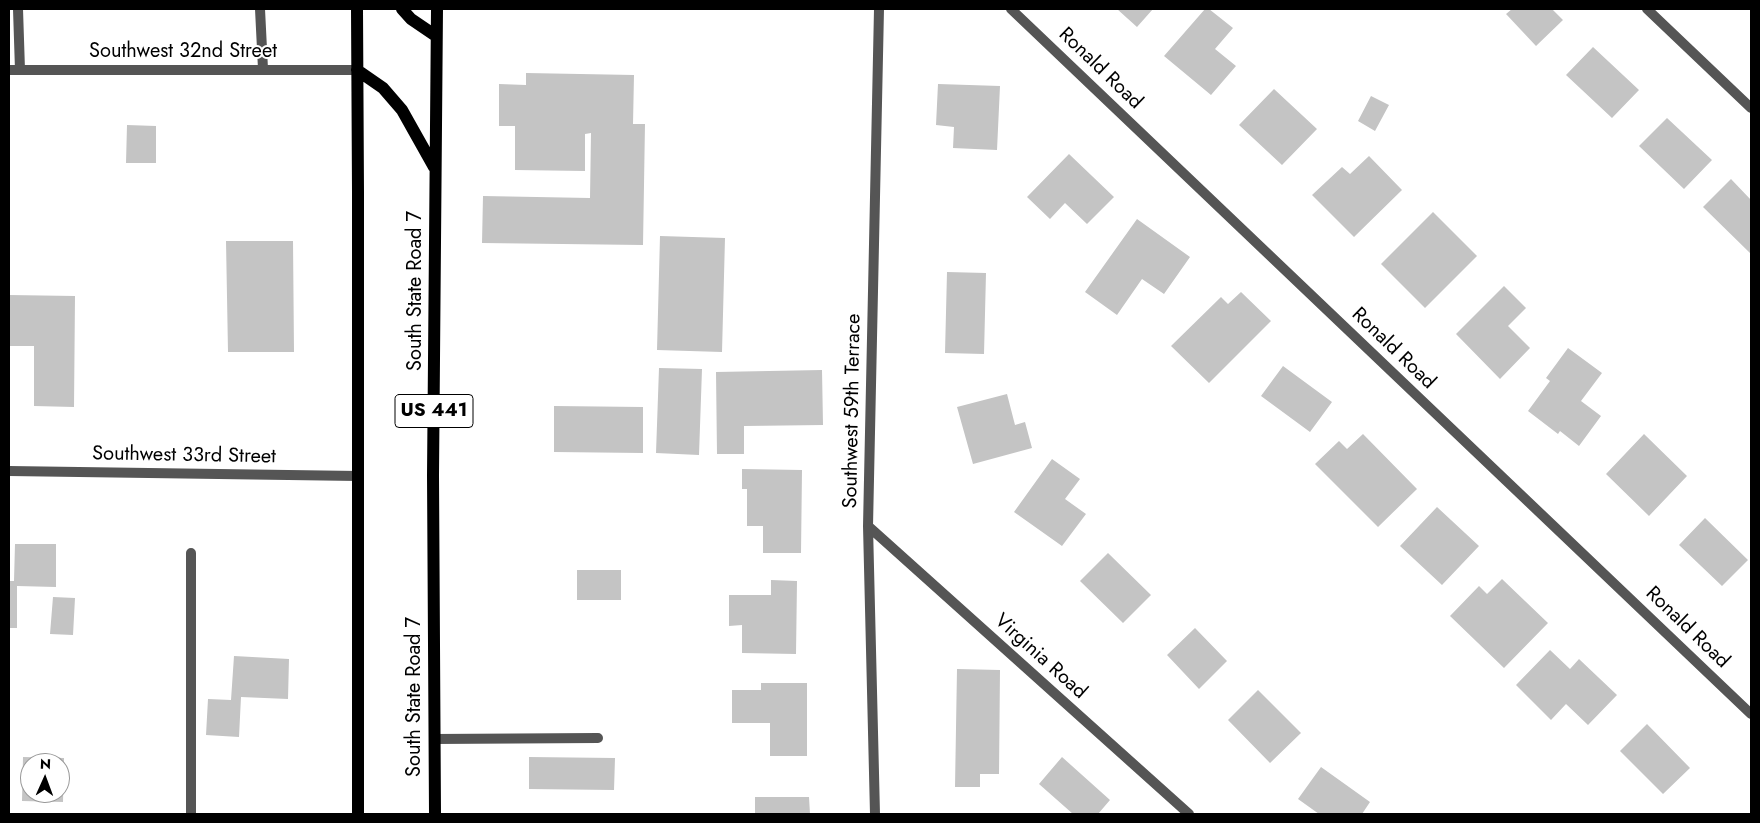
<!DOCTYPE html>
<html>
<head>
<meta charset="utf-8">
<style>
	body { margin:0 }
	#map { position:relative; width:1760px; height:823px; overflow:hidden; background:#fff; font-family:Jost,sans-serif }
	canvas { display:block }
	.frame { position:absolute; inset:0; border:10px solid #000; pointer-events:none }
	.north { position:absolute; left:20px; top:753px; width:50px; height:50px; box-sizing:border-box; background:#fff; border:1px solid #999; border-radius:50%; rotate:2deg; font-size:14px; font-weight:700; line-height:20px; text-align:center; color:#000 }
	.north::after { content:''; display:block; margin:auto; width:18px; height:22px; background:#000; clip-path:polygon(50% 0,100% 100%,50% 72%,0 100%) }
</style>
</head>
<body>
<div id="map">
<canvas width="1760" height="823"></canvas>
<div class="frame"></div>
<div class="north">N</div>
</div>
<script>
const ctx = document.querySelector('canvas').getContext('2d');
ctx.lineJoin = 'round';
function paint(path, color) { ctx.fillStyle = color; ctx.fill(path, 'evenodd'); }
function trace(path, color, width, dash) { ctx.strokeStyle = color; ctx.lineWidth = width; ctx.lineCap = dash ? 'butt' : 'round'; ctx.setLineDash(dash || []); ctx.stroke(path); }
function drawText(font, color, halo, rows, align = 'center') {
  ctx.font = font + ' Jost,sans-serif'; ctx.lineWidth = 4; ctx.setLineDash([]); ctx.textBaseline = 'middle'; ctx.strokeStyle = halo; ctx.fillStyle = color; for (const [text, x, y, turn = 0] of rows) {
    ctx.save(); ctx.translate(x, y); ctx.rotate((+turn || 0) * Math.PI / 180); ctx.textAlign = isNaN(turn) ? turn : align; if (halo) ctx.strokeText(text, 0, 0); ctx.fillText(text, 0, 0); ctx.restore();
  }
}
paint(new Path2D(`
	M1117,9H1153L1137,27Z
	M1205,9H1209L1233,28L1215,49L1236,66L1211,95L1164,56Z
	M1512,9H1552L1563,20L1536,46L1506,14Z
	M1593,47L1639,90L1612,118L1566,75Z
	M526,73L634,75L633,124H645L643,245L482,243L483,196L590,198L591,133L585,134V171L515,170V126H499V84L526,85Z
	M938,84L1000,86L997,150L953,148L954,127L936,125Z
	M1274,89L1317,129L1282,165L1239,125Z
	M1371,96L1389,105L1375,131L1358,121Z
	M1667,118L1712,160L1684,189L1639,146Z
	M127,125L156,126V163H126Z
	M1069,154L1114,197L1087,224L1065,203L1050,219L1027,197Z
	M1369,156L1402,190L1354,237L1312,195L1342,167L1350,174Z
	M1731,179L1751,200V254L1703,207Z
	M1433,212L1477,256L1425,308L1381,264Z
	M1137,219L1190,257L1164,294L1142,279L1117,315L1085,292Z
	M660,236L725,238L722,352L657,350Z
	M226,241H293L294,352H228Z
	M947,272L986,273L984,354L945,353Z
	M1504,286L1526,308L1508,326L1530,348L1500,379L1456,334Z
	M1241,292L1271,321L1209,383L1171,346L1221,297L1228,304Z
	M9,295L75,296L74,407L34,406V346H9Z
	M1568,348L1602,373L1581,401L1601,416L1579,446L1560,431L1558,434L1528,411L1550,381L1546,378Z
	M1283,366L1332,402L1310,432L1261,396Z
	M659,368L702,369L699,455L656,453Z
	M822,370L823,425L744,426V454H717L716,372Z
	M1007,394L1015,425L1025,422L1032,448L973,464L957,407Z
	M554,406L643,407V453L554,452Z
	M1363,434L1417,489L1378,527L1315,464L1339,441L1347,449Z
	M1644,434L1687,476L1649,516L1606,474Z
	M1052,459L1080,479L1065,499L1086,514L1062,546L1014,512Z
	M742,469L802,470L801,553H763V526H747V489H742Z
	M1437,507L1479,546L1442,585L1400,546Z
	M1705,518L1748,560L1722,586L1679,545Z
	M15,544H56V587L17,586V628H9V581H14Z
	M1108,553L1151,595L1123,623L1080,581Z
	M577,570H621V600H577Z
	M1502,579L1548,623L1504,668L1450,616L1479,586L1487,594Z
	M771,580L797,581L796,654L742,653V625L729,626V595H771Z
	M53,597L75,598L73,635L50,634Z
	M1195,628L1227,661L1199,689L1167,655Z
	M1550,650L1570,669L1579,659L1617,695L1588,725L1566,704L1551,720L1516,685Z
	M234,656L289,659L288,699L241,697L239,737L206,735L208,699L231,700Z
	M957,669L1000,670L999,774H980V787H955Z
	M761,683H807V756H770V723H732V690H761Z
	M1258,690L1301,733L1270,763L1228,720Z
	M1647,724L1690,768L1663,794L1620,751Z
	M23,757L64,758L63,802L22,801ZM30,763H60V793H30Z
	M529,757L615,758L614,790L529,789Z
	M1062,757L1110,800L1098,814H1073L1039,784Z
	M1321,767L1370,802L1362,814H1319L1298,799Z
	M755,797H809L810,814H755Z`), '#c4c4c4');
trace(new Path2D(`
	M18,9L20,70
	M260,9L263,69
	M191,553V814
	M434,739L598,738`), '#555', 10);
trace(new Path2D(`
	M1011,9L1751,714
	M1647,9L1751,108
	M9,70H357
	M9,471L358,476
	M868,526L1189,814
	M875,814L868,526L879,9`), '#555', 10);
trace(new Path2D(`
	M357,9L358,192V814
	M402,9L411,19L436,36
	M357,70L383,88L402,110L434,167
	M435,814L433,475L437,9`), '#000', 12);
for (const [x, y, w] of [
	[434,411,78]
]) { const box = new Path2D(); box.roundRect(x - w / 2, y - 16.5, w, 33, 4); ctx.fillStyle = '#fff'; ctx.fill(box); trace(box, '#000', 1); }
drawText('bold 19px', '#000', null, [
	["US 441",434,411]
]);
drawText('20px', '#000', '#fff', [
	["Southwest 32nd Street",183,52],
	["Ronald Road",1100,69,44],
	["South State Road 7",416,291,-90],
	["Ronald Road",1393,349,44],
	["Southwest 59th Terrace",853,411,-89],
	["Southwest 33rd Street",184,456,1],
	["Ronald Road",1687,628,44],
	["Virginia Road",1040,657,42],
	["South State Road 7",415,697,-90]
]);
</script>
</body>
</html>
